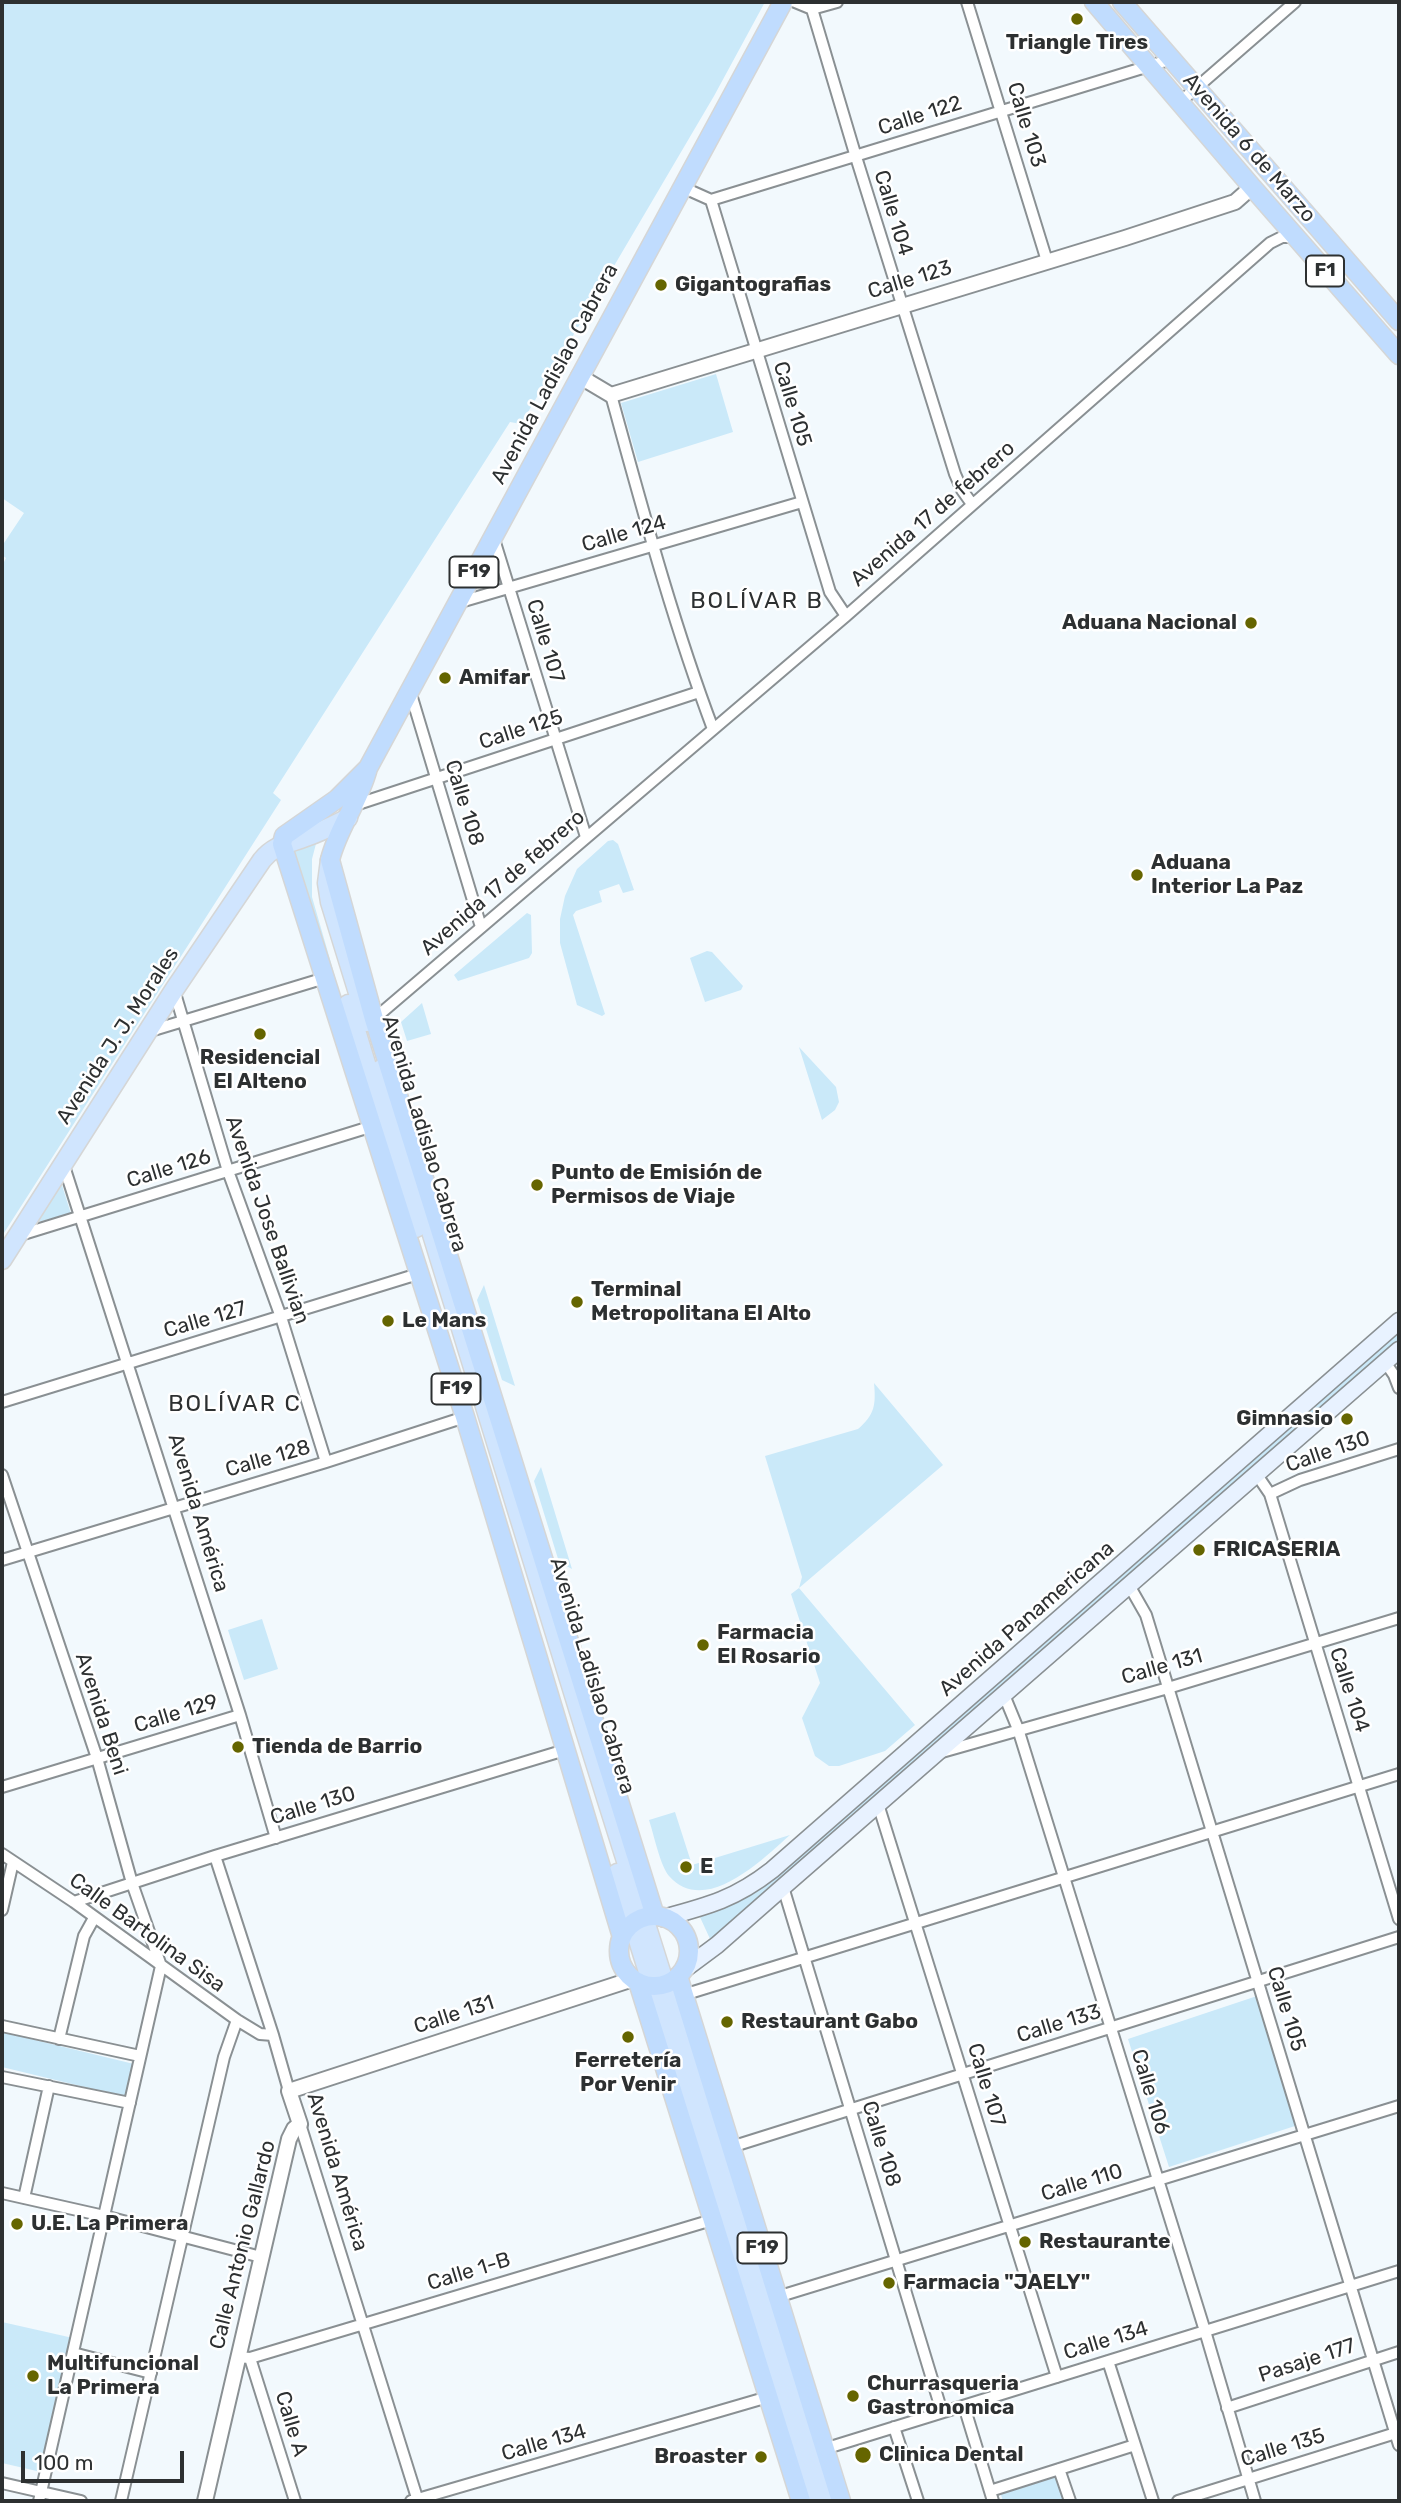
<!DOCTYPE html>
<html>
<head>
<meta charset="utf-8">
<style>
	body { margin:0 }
	#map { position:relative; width:1401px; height:2503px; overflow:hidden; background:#f2f9fd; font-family:Rubik,sans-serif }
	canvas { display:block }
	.frame { position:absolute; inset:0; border:4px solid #2d3031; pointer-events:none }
	.scale { position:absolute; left:21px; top:2451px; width:163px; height:32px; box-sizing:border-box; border:4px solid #2d3031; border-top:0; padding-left:9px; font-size:21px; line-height:24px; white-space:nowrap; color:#2d3031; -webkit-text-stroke:5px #fff; paint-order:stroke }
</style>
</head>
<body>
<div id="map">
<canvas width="1401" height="2503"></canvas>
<div class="frame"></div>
<div class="scale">100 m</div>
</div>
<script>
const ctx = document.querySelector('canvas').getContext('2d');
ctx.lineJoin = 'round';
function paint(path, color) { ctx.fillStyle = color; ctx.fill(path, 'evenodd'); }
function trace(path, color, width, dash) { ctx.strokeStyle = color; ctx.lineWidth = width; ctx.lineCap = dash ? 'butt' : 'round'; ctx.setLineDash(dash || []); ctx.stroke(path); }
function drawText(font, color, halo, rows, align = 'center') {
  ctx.font = font + ' Rubik,sans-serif'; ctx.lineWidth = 5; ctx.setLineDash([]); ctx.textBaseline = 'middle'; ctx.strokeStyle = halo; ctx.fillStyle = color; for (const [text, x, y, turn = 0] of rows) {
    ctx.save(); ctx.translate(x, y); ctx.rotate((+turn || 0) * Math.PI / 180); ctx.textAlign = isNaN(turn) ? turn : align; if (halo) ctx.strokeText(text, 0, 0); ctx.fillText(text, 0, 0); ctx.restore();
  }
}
paint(new Path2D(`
	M2,2H765L714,96L521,424L510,422L273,793L281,800L2,1236V566L6,558L2,555V546L24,513L2,498Z
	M716,374L733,432L638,462L621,403Z
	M317,840L312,859V897L360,1063L295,861V850Z
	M613,840L618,844L634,890L623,893L619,884L599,891L602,902L576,911L573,915L605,1014L602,1016L577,1005L560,943V919L565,896L577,869L608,841Z
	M527,913L531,915L532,953L529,958L458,981L454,975Z
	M707,951L712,952L743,986L741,990L705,1002L690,958Z
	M422,1003L431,1034L407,1041L401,1022Z
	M799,1047L836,1087L839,1102L835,1110L822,1120Z
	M61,1182L71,1214L37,1222Z
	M484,1285L515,1386L502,1380L477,1300Z
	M1399,1329V1339L711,1941L699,1915L760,1887L778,1876Z
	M874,1383L943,1465L799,1588L915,1725L885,1751L839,1766H829L815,1756L802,1718L820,1683L791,1594L799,1588L802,1577L765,1456L858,1429C875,1415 876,1404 874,1383Z
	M541,1467L572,1569L559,1562L534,1481Z
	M262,1619L278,1669L244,1680L228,1630Z
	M675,1812L692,1865L790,1835C763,1859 705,1917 669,1876C660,1865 654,1835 649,1820Z
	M1257,1996L1298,2125L1169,2167L1128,2039Z
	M2,2032L138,2065L130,2098L2,2067Z
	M2,2322L73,2338L41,2472L2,2463Z
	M1056,2474L1065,2501H1003L1000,2492Z`), '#cae9f9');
const minor = new Path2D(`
	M795,2L812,9L837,2
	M967,2L1047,261
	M812,9L856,157L955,474L962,490L972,504
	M1179,103L1295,2
	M682,187L711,200L1172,59
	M711,200L830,592L846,616
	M611,395C642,507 672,620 713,729
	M493,536L586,837
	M457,603L802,502
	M410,691L481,927
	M355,805L699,692
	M174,990L228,1171L281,1317L326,1462
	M374,1019L846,616L1270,243L1282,237H1295
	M147,1032L325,978
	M63,1163L240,1715L276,1838
	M17,1236L373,1126
	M1385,1362L1394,1375L1399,1388
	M2,1402L418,1274
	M2,1475L97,1758L132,1883L161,1966L39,2501
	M1257,1475L1270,1494L1399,1919
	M1270,1494L1300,1480L1399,1449
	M2,1560L326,1462L465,1417
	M1130,1587L1146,1615L1399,2445
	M1004,1695L1018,1729L1064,1877L1205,2331L1255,2501
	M942,1752L1168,1688L1399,1618
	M2,1787L240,1715
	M878,1804L1057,2377
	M2,1854L74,1902L237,2020L260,2034L273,2035
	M215,1856L273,2035L289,2091
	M783,1887L942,2412
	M74,1902L215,1856L565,1750
	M2,1910L13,1862
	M680,1996L1399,1774
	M2,2026L140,2056
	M59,2039L84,1936L94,1918
	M2,2077L130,2103
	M300,2124L418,2501
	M731,2147L1399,1937
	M2,2193L104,2216L261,2257
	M24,2198L49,2086
	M777,2297L1399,2106
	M73,2353L151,2373
	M237,2357L250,2358L712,2220
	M250,2358L295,2501
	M1108,2361L1153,2501
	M964,2406L993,2501
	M1227,2408L1399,2352
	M894,2427L918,2501
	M824,2449L1399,2271
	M1059,2469L1070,2501
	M2,2483L81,2501
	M990,2491L1135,2445
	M121,2501L224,2057L237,2020
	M411,2501L768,2397
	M1178,2501L1399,2432`);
const tertiary = new Path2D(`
	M579,376L611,395L1125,238L1235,202L1252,187
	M205,2501L289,2139L294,2129L300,2124L289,2091L633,1979`);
const secondary = new Path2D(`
	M663,1918C708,1906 735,1899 772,1870L1399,1321
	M682,1971L717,1945L783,1887L1399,1350`);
const primary = new Path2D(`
	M330,860L327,883L330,902L367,1022
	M348,1004L416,1228
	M381,1069L585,1731L828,2501
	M2,1260L174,990L262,860C275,844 289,844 306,837C321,832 334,825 348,818
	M617,1873L814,2501`);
const trunk = new Path2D(`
	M1094,2L1252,187L1399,355
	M1122,2L1399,321
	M367,769L337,799L284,836L282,844L465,1417L622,1937
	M655,1916L374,1019L330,860C338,827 359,803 368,768L783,2
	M619 1951a35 35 0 1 1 70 0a35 35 0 1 1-70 0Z
	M678,1976L841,2501
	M638,1982L801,2501`);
trace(minor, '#8a9093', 14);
trace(tertiary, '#8a9093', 18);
trace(secondary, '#8a9093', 19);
trace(primary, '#d5d6d6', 21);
trace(trunk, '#d5d6d6', 21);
trace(minor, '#fff', 10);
trace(tertiary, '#fff', 14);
trace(secondary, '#e8f2ff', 16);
trace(primary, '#d0e5fe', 18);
trace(trunk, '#c0dcfe', 18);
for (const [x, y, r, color] of [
	[1077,19,7,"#656500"],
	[661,285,7,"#656500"],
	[1251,623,7,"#656500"],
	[445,678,7,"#656500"],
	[1137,875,7,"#656500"],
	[260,1034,7,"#656500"],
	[537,1185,7,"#656500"],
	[577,1302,7,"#656500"],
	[388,1321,7,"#656500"],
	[1347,1419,7,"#656500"],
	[1199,1550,7,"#656500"],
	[703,1645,7,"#656500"],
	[238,1747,7,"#656500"],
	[686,1867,7,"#656500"],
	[727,2022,7,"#656500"],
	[628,2037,7,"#656500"],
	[17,2224,7,"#656500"],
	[1025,2242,7,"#656500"],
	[889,2283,7,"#656500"],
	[33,2376,7,"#656500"],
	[853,2396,7,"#656500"],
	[863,2455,9,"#656500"],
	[761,2457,7,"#656500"]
]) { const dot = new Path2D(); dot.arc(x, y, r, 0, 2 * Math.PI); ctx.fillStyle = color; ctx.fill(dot); trace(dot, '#fff', 2.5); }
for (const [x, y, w] of [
	[1325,271,38],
	[474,572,49],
	[456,1389,49],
	[762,2248,49]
]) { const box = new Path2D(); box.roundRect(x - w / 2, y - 15.5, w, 31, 5); ctx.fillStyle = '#fff'; ctx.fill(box); trace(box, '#2d3031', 2); }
drawText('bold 19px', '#2d3031', null, [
	["F1",1325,271],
	["F19",474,572],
	["F19",456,1389],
	["F19",762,2248]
]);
drawText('bold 21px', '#2d3031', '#fff', [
	["Triangle Tires",1077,43,"center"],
	["Gigantografias",675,285],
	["Aduana Nacional",1237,623,"right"],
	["Amifar",459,678],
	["Aduana",1151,863],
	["Interior La Paz",1151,887],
	["Residencial",260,1058,"center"],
	["El Alteno",260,1082,"center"],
	["Punto de Emisión de",551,1173],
	["Permisos de Viaje",551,1197],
	["Terminal",591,1290],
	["Metropolitana El Alto",591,1314],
	["Le Mans",402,1321],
	["Gimnasio",1333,1419,"right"],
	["FRICASERIA",1213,1550],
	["Farmacia",717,1633],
	["El Rosario",717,1657],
	["Tienda de Barrio",252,1747],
	["E",700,1867],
	["Restaurant Gabo",741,2022],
	["Ferretería",628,2061,"center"],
	["Por Venir",628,2085,"center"],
	["U.E. La Primera",31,2224],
	["Restaurante",1039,2242],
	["Farmacia \"JAELY\"",903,2283],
	["Multifuncional",47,2364],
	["La Primera",47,2388],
	["Churrasqueria",867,2384],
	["Gastronomica",867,2408],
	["Clinica Dental",879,2455],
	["Broaster",747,2457,"right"]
], 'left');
drawText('21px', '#2d3031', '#fff', [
	["Calle 122",920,116,-18],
	["Calle 103",1026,125,73],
	["Avenida 6 de Marzo",1249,148,49],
	["Calle 104",893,213,73],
	["Calle 123",910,280,-17],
	["Avenida Ladislao Cabrera",555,374,-62],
	["Calle 105",792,404,73],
	["Avenida 17 de febrero",933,514,-41],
	["Calle 124",624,534,-16],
	["Calle 107",545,641,73],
	["Calle 125",521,730,-18],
	["Calle 108",464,803,73],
	["Avenida 17 de febrero",503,883,-41],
	["Avenida J. J. Morales",118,1036,-57],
	["Avenida Ladislao Cabrera",424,1134,73],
	["Calle 126",169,1169,-17],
	["Avenida Jose Ballivian",267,1220,71],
	["Calle 127",205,1320,-16],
	["Calle 130",1328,1452,-19],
	["Calle 128",268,1459,-16],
	["Avenida América",198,1513,73],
	["Avenida Panamericana",1027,1619,-41],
	["Calle 131",1162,1667,-16],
	["Avenida Ladislao Cabrera",592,1676,73],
	["Calle 104",1349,1690,72],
	["Avenida Beni",101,1714,72],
	["Calle 129",176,1714,-17],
	["Calle 130",313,1806,-17],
	["Calle Bartolina Sisa",147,1933,36],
	["Calle 105",1286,2009,73],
	["Calle 131",454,2015,-18],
	["Calle 133",1059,2024,-17],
	["Calle 107",986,2085,73],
	["Calle 106",1150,2092,73],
	["Calle 108",881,2144,73],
	["Avenida América",337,2172,73],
	["Calle 110",1082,2183,-17],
	["Calle Antonio Gallardo",243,2245,-76],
	["Calle 1-B",469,2272,-17],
	["Calle 134",1106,2341,-17],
	["Pasaje 177",1307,2361,-18],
	["Calle A",291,2424,73],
	["Calle 134",544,2443,-16],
	["Calle 135",1283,2448,-17]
]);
ctx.letterSpacing = '2px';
drawText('23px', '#2d3031', '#fff', [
	["BOLÍVAR B",757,601],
	["BOLÍVAR C",235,1404]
]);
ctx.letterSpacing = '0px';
</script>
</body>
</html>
